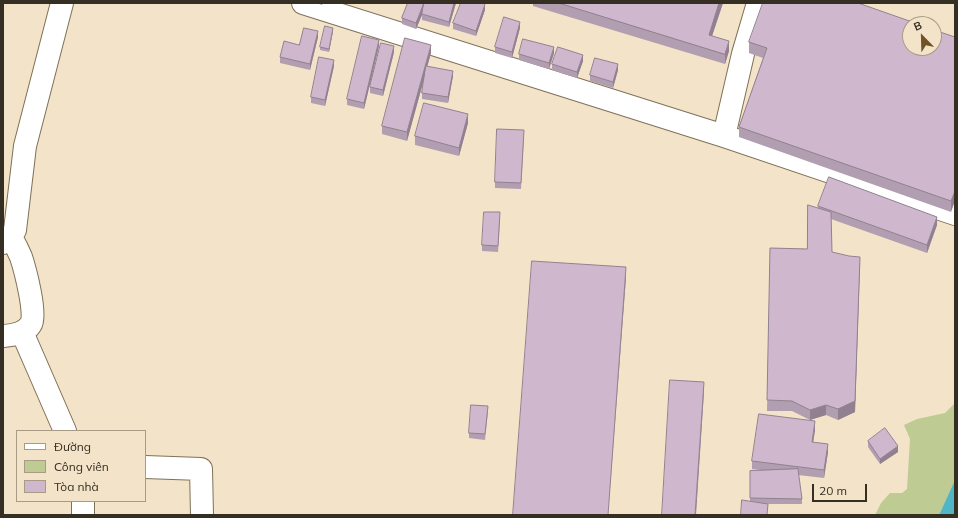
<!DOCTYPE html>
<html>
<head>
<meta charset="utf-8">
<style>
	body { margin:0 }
	#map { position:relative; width:958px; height:518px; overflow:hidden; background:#f3e3c8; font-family:Mulish,sans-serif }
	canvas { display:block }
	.frame { position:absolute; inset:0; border:4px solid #342e23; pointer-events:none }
	.legend { position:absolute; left:16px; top:430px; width:130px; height:72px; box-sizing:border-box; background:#f3e3c8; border:1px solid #a79b86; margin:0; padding:5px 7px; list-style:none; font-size:12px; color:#342e23 }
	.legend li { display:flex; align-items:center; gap:8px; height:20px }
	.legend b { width:20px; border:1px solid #a79b86 }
	.north { position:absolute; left:902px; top:16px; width:40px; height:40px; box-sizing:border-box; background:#f3e3c8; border:1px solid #a79b86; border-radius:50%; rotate:337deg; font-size:11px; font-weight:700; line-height:16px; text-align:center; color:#342e23 }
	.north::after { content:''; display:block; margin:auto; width:14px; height:18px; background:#705326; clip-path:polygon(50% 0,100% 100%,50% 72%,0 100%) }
	.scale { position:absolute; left:812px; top:484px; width:55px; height:18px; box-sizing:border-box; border:2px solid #342e23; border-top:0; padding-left:5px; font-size:12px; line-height:14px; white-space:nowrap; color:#342e23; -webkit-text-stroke:3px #f3e3c8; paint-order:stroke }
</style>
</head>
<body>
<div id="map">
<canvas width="958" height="518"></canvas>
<div class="frame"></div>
<ul class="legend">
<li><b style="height:5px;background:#fff"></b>Đường</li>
<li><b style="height:11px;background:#becc93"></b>Công viên</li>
<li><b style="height:11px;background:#cfb8ce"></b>Tòa nhà</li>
</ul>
<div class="north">B</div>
<div class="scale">20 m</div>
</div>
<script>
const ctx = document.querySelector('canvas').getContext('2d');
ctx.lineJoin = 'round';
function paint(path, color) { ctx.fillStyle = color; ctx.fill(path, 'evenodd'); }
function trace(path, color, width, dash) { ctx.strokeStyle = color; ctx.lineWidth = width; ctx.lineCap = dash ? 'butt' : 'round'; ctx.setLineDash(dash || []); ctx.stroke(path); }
paint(new Path2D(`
	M955,403V480L939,515H875L881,503L890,493H902L907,489L910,439L904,425L917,419L945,413Z`), '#becc93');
paint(new Path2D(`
	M955,480V515H939Z`), '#50b5c4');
const minor = new Path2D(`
	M303,3L724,136L955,214
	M724,136L743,54L758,3
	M3,243L9,240L15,230L25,146L62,3
	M22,332L65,431
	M3,336C13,335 25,334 31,324C37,315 25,269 21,257C18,250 15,244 11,237
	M145,467L201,469L202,515
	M83,501V515`);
trace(minor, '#7f7158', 24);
trace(minor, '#fff', 22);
paint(new Path2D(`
	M316,3H323L322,5Z
	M408,3H456L449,27L422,20V15L416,29L402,24V18Z
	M533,3H723L712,36L729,51L725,64L533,6Z
	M485,10L476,36L453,29V23Z
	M520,28L512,58L495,53V47Z
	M333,31L329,52L320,50V47Z
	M318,37L310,70L280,63V57L299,45Z
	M955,37L951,212L739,137V127L763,58L749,53V42Z
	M379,46L364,109L347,105V99Z
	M394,52L383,96L370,93V87Z
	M431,53L427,66L453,76L448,103L422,99V93L425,76L407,141L382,134V126Z
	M554,53L549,69L519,60V54Z
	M583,61L577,78L552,70V64Z
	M334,66L325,106L311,103V97Z
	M618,70L613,88L590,81V75Z
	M468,123L459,156L415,145V136Z
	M524,136L521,189L495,188V182Z
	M818,206L937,225L927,253L831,219L832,252L860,267L855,412L838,420L826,415L810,420L792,411H767L770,248L807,249Z
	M500,218L498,252L482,251V245Z
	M488,412L485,440L469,438V433Z
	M815,430L813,442L828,452L824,478L798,475L802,499V504H768V510L750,501V471L760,470L752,469V461Z
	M868,441L898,452L880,464L868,447Z`), '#b29eb1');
paint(new Path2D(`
	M424,3L422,15L416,29V23Z
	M454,3H456L449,27V22Z
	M719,3H723L709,45V35Z
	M485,4V10L476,36V31Z
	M520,22V28L512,58V52Z
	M333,28V31L329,52V49Z
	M318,31V37L310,70V64Z
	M379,40V46L364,109V103Z
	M729,41V51L725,64V54Z
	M431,45V53L407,141V132Z
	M394,46V52L383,96V90Z
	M554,47V53L549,69V63Z
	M583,55V61L577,78V72Z
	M334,60V66L325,106V100Z
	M618,64V70L613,88V82Z
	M453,71V76L448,103V97Z
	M468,114V123L459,156V148Z
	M955,191V201L951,212V201Z
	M937,217V225L927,253V245Z
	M860,257L855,412L838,420V409Z
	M626,267V278L608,515Z
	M704,382V392L696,515H695Z
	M826,405V415L810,420V410Z
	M815,421V430L812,450V442Z
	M828,444V452L824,478V470Z
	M898,446V452L880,464V459Z`), '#918190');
const building = new Path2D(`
	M408,3H424L416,23L402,18Z
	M424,3H454L449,22L422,14Z
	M461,3H482L485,4L476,31L453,23Z
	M559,3H719L709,35L729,41L725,54Z
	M763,3H858L918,24H910V48H934V30L955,37V191L951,201L739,127L767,48L749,42Z
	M504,17L520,22L512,52L495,47Z
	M325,26L333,28L329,49L320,47Z
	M304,28L318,31L310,64L280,57L284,41L299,45Z
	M362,36L379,40L364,103L347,99Z
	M405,38L431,45L407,132L382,126Z
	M523,39L554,47L549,63L519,54Z
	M381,43L394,46L383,90L370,87Z
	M558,47L583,55L577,72L552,64Z
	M319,57L334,60L325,100L311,97Z
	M595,58L618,64L613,82L590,75Z
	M426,66L453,71L448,97L422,93Z
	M424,103L468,114L459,148L415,136Z
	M497,129L524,130L521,183L495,182Z
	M829,177L937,217L927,245L818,206Z
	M808,205L831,212L832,252L849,256L860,257L855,401L838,409L826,405L810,410L792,401L767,400L770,248L807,249Z
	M484,212H500L498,246L482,245Z
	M532,261L626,267L608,515H513Z
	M670,380L704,382L695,515H662Z
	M471,405L488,406L485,434L469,433Z
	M759,414L815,421L812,442L828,444L824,470L752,461Z
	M885,428L898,446L880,459L868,441Z
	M798,469L802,499L750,498V471Z
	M742,500L768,504L767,515H741Z`);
paint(building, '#cfb8ce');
trace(building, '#918190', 1);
</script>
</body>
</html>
